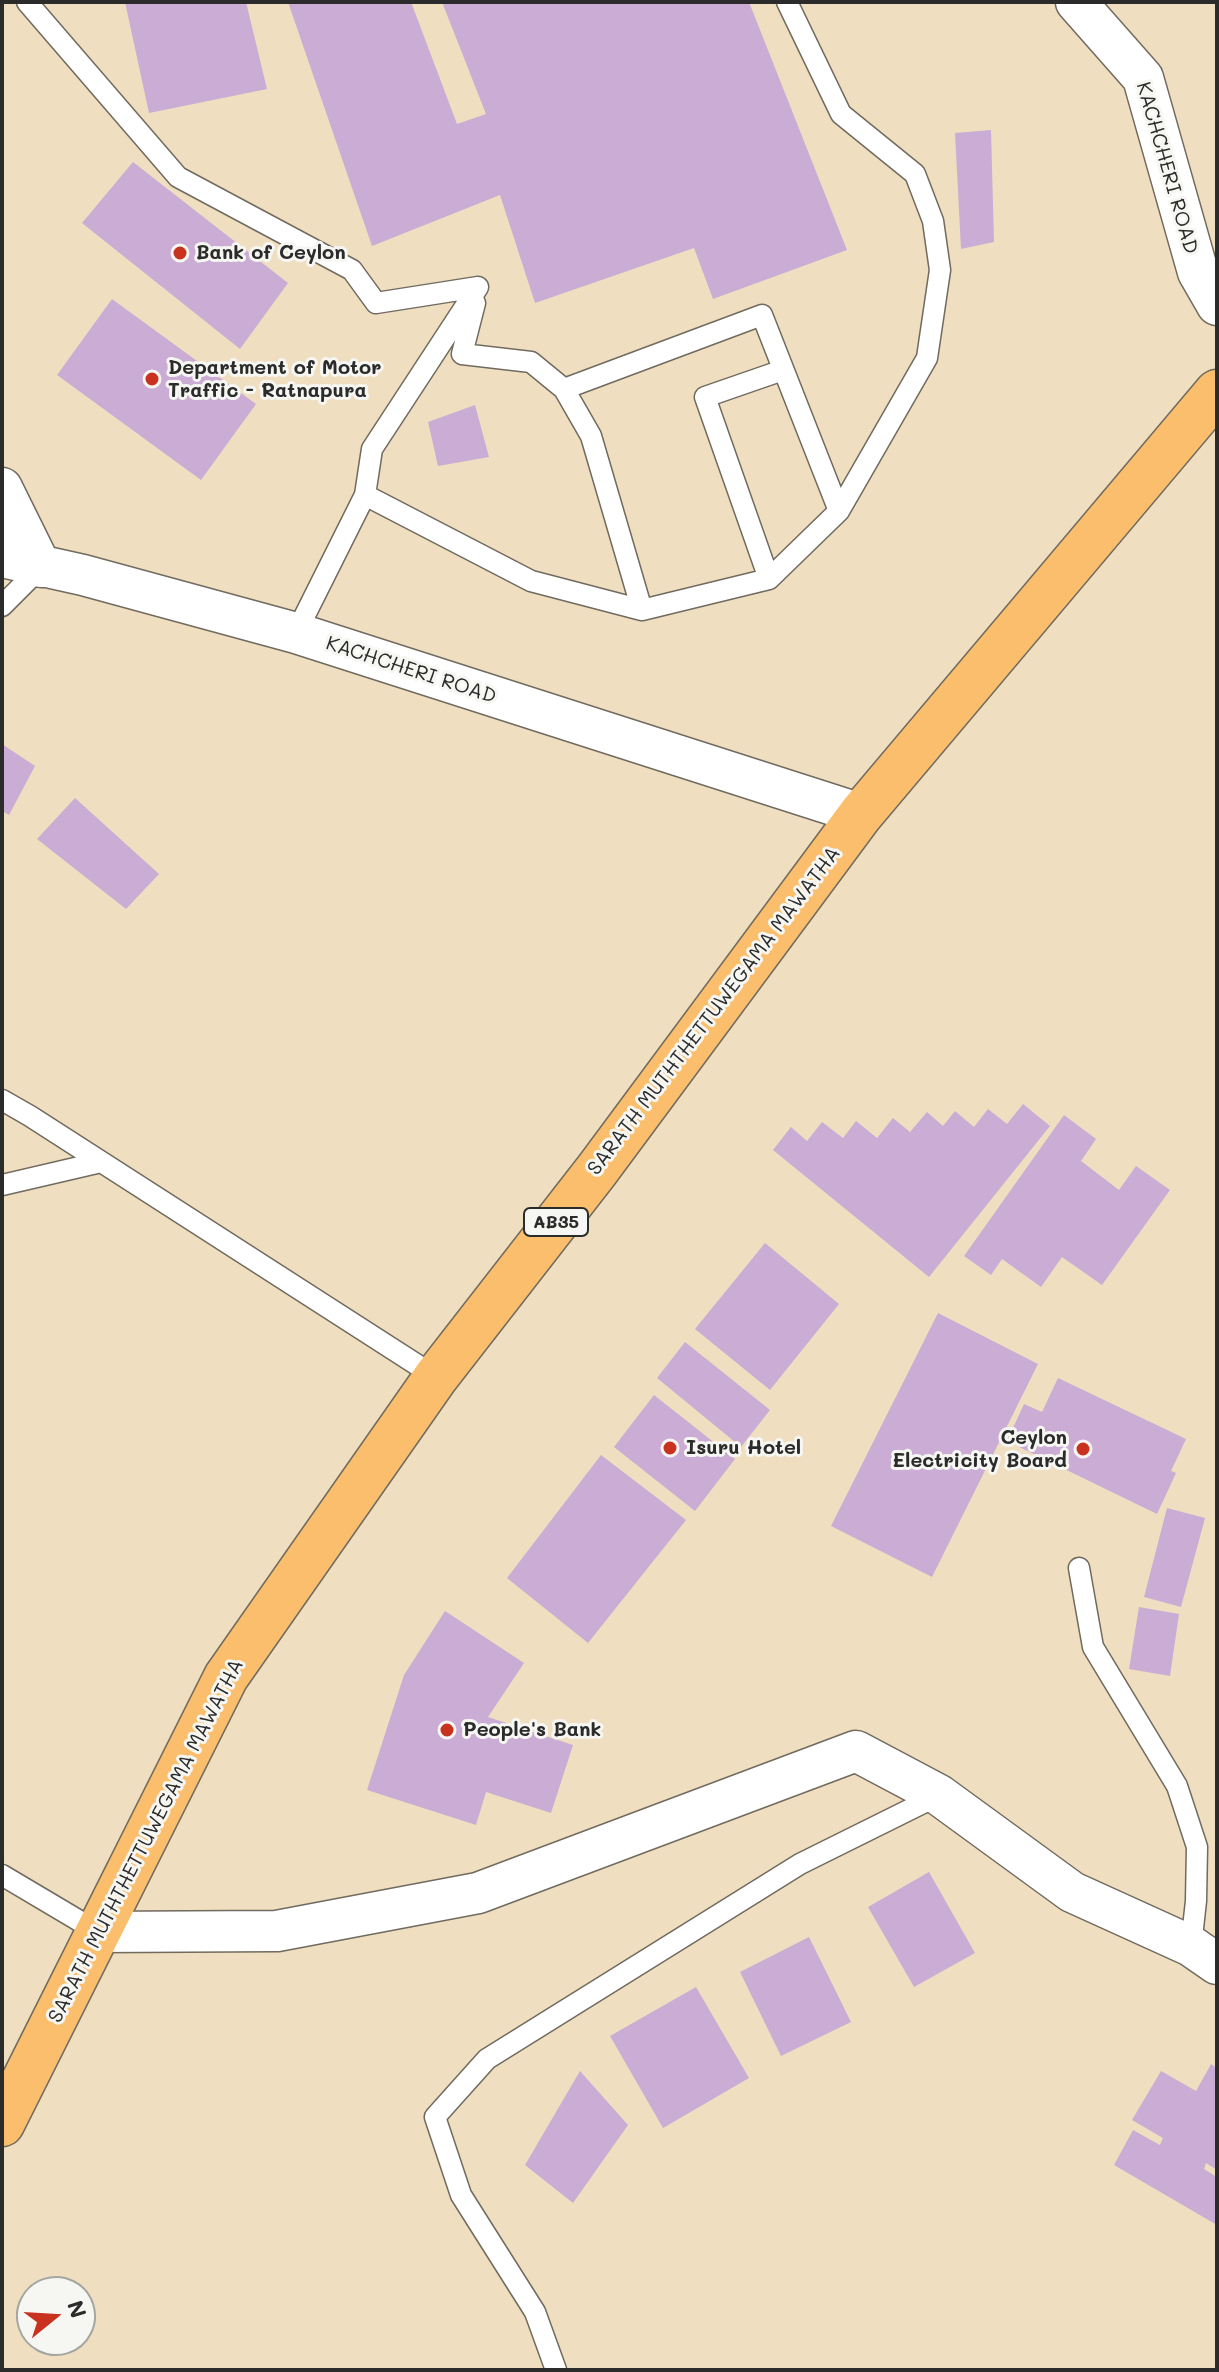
<!DOCTYPE html>
<html>
<head>
<meta charset="utf-8">
<style>
	body { margin:0 }
	#map { position:relative; width:1219px; height:2372px; overflow:hidden; background:#efdfc0; font-family:Mali,sans-serif }
	canvas { display:block }
	.frame { position:absolute; inset:0; border:4px solid #2b2b2b; pointer-events:none }
	.north { position:absolute; left:16px; top:2276px; width:80px; height:80px; box-sizing:border-box; background:#f6f6f2; border:2px solid #a5a5a2; border-radius:50%; rotate:72deg; font-size:22px; font-weight:700; line-height:32px; text-align:center; color:#2b2b2b }
	.north::after { content:''; display:block; margin:auto; width:28px; height:36px; background:#c8321e; clip-path:polygon(50% 0,100% 100%,50% 72%,0 100%) }
</style>
</head>
<body>
<div id="map">
<canvas width="1219" height="2372"></canvas>
<div class="frame"></div>
<div class="north">N</div>
</div>
<script>
const ctx = document.querySelector('canvas').getContext('2d');
ctx.lineJoin = 'round';
function paint(path, color) { ctx.fillStyle = color; ctx.fill(path, 'evenodd'); }
function trace(path, color, width, dash) { ctx.strokeStyle = color; ctx.lineWidth = width; ctx.lineCap = dash ? 'butt' : 'round'; ctx.setLineDash(dash || []); ctx.stroke(path); }
function drawText(font, color, halo, rows, align = 'center') {
  ctx.font = font + ' Mali,sans-serif'; ctx.lineWidth = 6; ctx.setLineDash([]); ctx.textBaseline = 'middle'; ctx.strokeStyle = halo; ctx.fillStyle = color; for (const [text, x, y, turn = 0] of rows) {
    ctx.save(); ctx.translate(x, y); ctx.rotate((+turn || 0) * Math.PI / 180); ctx.textAlign = isNaN(turn) ? turn : align; if (halo) ctx.strokeText(text, 0, 0); ctx.fillText(text, 0, 0); ctx.restore();
  }
}
paint(new Path2D(`
	M125,2H246L267,89L149,113Z
	M288,2H411L457,124L486,114L442,2H749L847,250L713,299L694,248L535,303L500,195L372,246Z
	M991,130L994,242L961,249L955,133Z
	M133,162L288,283L240,349L82,223Z
	M112,299L256,404L201,480L57,375Z
	M475,405L489,457L438,466L428,422Z
	M2,744L35,766L9,815L2,811Z
	M75,798L159,874L126,909L37,839Z
	M1023,1104L1050,1126L929,1277L773,1150L791,1127L807,1141L822,1122L843,1138L856,1121L877,1138L893,1118L910,1132L927,1112L943,1126L955,1111L974,1127L988,1109L1007,1124Z
	M1064,1115L1096,1139L1081,1161L1119,1190L1136,1166L1170,1190L1102,1285L1062,1257L1041,1287L1002,1259L991,1275L964,1256Z
	M765,1243L839,1304L770,1390L695,1329Z
	M938,1313L1038,1364L932,1577L831,1526Z
	M685,1342L770,1410L741,1447L657,1378Z
	M1058,1378L1186,1439L1171,1471L1176,1473L1157,1514L1007,1441L1024,1404L1042,1412Z
	M654,1395L735,1459L695,1511L614,1447Z
	M601,1455L686,1520L588,1643L507,1578Z
	M1167,1508L1205,1518L1181,1607L1144,1597Z
	M1139,1607L1179,1614L1170,1676L1129,1669Z
	M445,1611L524,1663L488,1717L573,1745L551,1813L486,1792L476,1825L367,1790L404,1675Z
	M929,1872L975,1953L914,1987L868,1907Z
	M809,1937L851,2022L781,2056L740,1972Z
	M696,1987L749,2078L663,2128L610,2036Z
	M1211,2064L1217,2068V2170L1206,2163L1204,2169L1217,2177V2225L1114,2165L1133,2130L1160,2145L1163,2138L1132,2120L1161,2071L1196,2091Z
	M580,2071L628,2125L573,2203L525,2165Z`), '#caacd5');
const service = new Path2D(`
	M27,2L178,177L352,270L376,303L478,287L372,449L365,495L296,633
	M475,303L462,354L531,362L564,389L591,436L642,610
	M564,389L762,315L839,511
	M365,495L531,581L642,610L769,579L839,511L927,358L940,270L933,221L915,174L841,114L787,2
	M769,579L705,397L783,370
	M2,606L41,567
	M2,1100L30,1116L436,1377
	M2,1185L101,1162
	M1079,1568L1093,1647L1177,1786L1197,1847L1196,1901L1191,1946
	M2,1875L98,1932
	M556,2370L535,2312L461,2195L435,2117L487,2059L800,1864L939,1795`);
const minor = new Path2D(`
	M1076,2L1143,78L1198,272L1217,305
	M2,488L41,567
	M2,557L83,575L296,633L861,814
	M98,1932L277,1931L478,1893L856,1751L939,1795L1072,1892L1191,1946L1217,1964`);
const primary = new Path2D(`
	M2,2124L226,1677L436,1377L597,1170L861,814L1217,392`);
trace(service, '#706a5f', 23);
trace(minor, '#706a5f', 43);
trace(primary, '#706a5f', 47);
trace(service, '#fff', 20);
trace(minor, '#fff', 40);
trace(primary, '#fabe6d', 44);
for (const [x, y, r, color] of [
	[180,253,8,"#c8321e"],
	[152,379,8,"#c8321e"],
	[670,1448,8,"#c8321e"],
	[1083,1449,8,"#c8321e"],
	[447,1730,8,"#c8321e"]
]) { const dot = new Path2D(); dot.arc(x, y, r, 0, 2 * Math.PI); ctx.fillStyle = color; ctx.fill(dot); trace(dot, '#f6f6f2', 3); }
for (const [x, y, w] of [
	[556,1222,64]
]) { const box = new Path2D(); box.roundRect(x - w / 2, y - 14, w, 28, 6); ctx.fillStyle = '#f6f6f2'; ctx.fill(box); trace(box, '#2b2b2b', 2); }
drawText('bold 18px', '#2b2b2b', null, [
	["AB35",556,1222]
]);
drawText('20px', '#2b2b2b', '#f6f6f2', [
	["KACHCHERI ROAD",1167,168,74],
	["KACHCHERI ROAD",411,670,18],
	["SARATH MUTHTHETTUWEGAMA MAWATHA",714,1011,-53],
	["SARATH MUTHTHETTUWEGAMA MAWATHA",146,1841,-63]
]);
drawText('bold 20px', '#2b2b2b', '#f6f6f2', [
	["Bank of Ceylon",196,253],
	["Department of Motor",168,368],
	["Traffic - Ratnapura",168,391],
	["Ceylon",1067,1438,"right"],
	["Electricity Board",1067,1461,"right"],
	["Isuru Hotel",686,1448],
	["People's Bank",463,1730]
], 'left');
</script>
</body>
</html>
